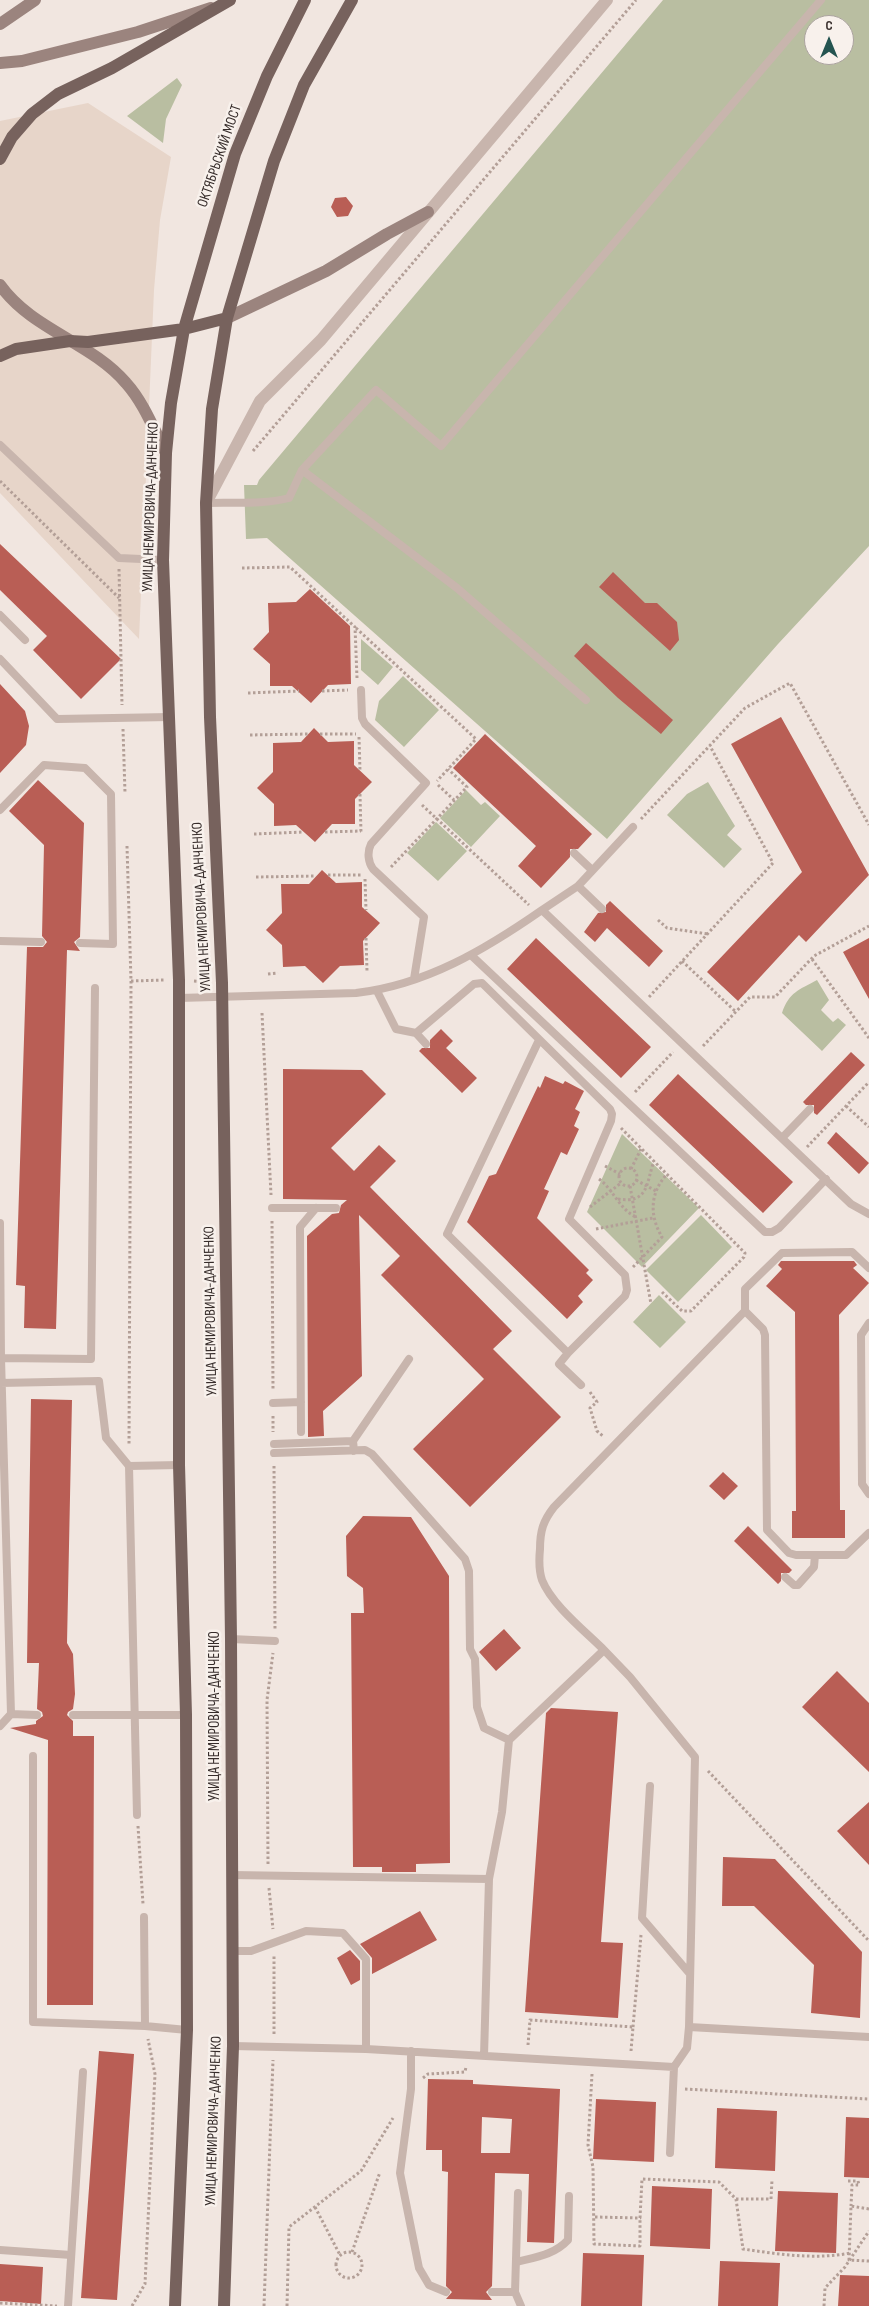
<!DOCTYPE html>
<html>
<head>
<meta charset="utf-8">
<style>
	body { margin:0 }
	#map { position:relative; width:869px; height:2306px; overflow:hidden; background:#f1e6e0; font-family:"Sofia Sans Condensed",sans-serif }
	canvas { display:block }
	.north { position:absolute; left:804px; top:15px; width:50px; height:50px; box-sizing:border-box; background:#f8f1ec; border:1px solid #aba39f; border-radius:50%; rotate:0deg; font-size:14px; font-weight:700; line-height:20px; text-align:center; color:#372d2b }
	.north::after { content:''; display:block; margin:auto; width:18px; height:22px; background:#245450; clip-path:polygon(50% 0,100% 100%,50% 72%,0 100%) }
</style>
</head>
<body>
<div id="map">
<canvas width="869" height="2306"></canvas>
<div class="north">С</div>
</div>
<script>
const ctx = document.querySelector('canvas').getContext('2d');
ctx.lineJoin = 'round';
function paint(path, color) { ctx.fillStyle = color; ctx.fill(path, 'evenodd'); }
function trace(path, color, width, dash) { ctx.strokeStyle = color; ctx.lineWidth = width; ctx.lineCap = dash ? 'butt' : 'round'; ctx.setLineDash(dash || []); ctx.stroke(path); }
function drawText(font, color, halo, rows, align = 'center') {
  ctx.font = font + ' "Sofia Sans Condensed",sans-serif'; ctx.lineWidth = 5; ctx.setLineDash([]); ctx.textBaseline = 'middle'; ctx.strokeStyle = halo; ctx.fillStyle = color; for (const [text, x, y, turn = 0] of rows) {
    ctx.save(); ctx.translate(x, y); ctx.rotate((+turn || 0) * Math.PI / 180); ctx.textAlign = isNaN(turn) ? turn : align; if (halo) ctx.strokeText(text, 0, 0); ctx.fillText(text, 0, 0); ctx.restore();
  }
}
paint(new Path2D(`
	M663,0H869V546L778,644L607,839L267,538L246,539L244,485H257L259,480ZM814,25H844V55H814Z
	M177,78L182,85L166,119L163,143L127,116Z
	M361,639L393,667L378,685L361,670Z
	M403,676L439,710L404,747L375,720L379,701Z
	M708,782L735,826L727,835L742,849L724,868L667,815L687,794Z
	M466,790L481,805L485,802L500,816L471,847L440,818Z
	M436,822L467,851L438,881L407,853Z
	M817,980L829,1000L821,1010L833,1022L838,1018L846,1025L822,1051L782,1013C789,992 799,990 817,980Z
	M622,1134L699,1208L642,1267L587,1212Z
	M701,1215L732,1247L678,1302L646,1270Z
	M659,1295L686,1322L660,1348L633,1322Z`), '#b9bea1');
paint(new Path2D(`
	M88,103L171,157L160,220L154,290L139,639L0,493V121Z`), '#e7d5c9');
paint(new Path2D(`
	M346,197L353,206L348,216L337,217L331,207L335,198Z
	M0,544L121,659L81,699L33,650L47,636L0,590Z
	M613,572L645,603H657L677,622L679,640L670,651L599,587Z
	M310,589L350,626L351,684L328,685L311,703L292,686H270V664L253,649L269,632L268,603L296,602Z
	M586,643L673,720L661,734L618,698L574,656Z
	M0,684L25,711L29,726L26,745L0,773Z
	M781,717L869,875L806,942L799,935L738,1001L707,972L802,872L731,744Z
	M314,728L328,742L354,741V765L372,782L355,799V824H332L315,842L296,825L274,826V804L257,788L273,772V743L301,742Z
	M485,734L592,834L578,849H570V857L541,888L518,866L536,846L453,768Z
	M38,780L84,823L80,937L74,942L80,951L67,950L56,1329L24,1328L25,1286L16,1285L27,947H43L47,942L42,936L44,845L9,811Z
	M322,870L336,883L362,882V907L380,923L363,941L364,965L340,966L323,983L305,966L283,967L282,945L266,930L282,913L281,884H309Z
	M610,901L663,951L649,967L607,928L595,942L584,932L598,913L606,912V905Z
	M536,938L651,1047L621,1078L507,969Z
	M869,938V999L843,952Z
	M441,1029L453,1041L446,1048L477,1078L462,1093L419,1051L422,1048H430V1040Z
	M851,1052L865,1065L817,1115L814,1113V1105H806L803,1102Z
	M283,1069L362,1070L386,1094L331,1148L354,1171L379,1145L396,1161L370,1187L512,1331L493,1349L561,1417L470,1507L413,1449L484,1379L381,1275L400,1256L359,1215L362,1376L323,1411L324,1436L308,1437L307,1236L332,1214L339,1213L341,1205L347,1200L283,1199Z
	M678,1074L793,1182L763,1213L649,1105Z
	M545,1076L563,1084L565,1081L584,1091L575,1109L580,1112L574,1126L579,1129L567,1155L561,1152L544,1189L549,1191L537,1218L589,1270L586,1273L593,1280L578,1296L583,1302L567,1319L467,1222L489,1176L496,1174L538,1086L540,1088Z
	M836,1132L869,1163L859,1174L827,1143Z
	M781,1261H854L857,1265L853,1268L869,1283L839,1315L840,1510H845V1538H792V1511H796L795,1312L766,1286L782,1269L778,1265Z
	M31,1399L72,1400L67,1643L73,1654L75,1694L73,1709L68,1712L67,1715L73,1721V1736H94L93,2005H47L48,1740L10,1728L36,1724V1721L43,1716L42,1712L37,1709L39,1663H27Z
	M723,1472L738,1486L724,1500L709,1486Z
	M363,1516L411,1517L449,1576L450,1863L416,1864V1872H382V1867H353L351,1613H364L363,1588L347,1576L346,1536Z
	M748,1526L792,1570L789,1573H781V1581L778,1584L734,1541Z
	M504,1629L521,1648L496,1671L479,1652Z
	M837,1671L869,1703V1772L802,1707Z
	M551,1708L618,1712L601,1942L623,1943L618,2018L525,2012L546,1713Z
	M869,1802V1865L837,1831Z
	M723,1857L775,1859L862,1952L860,2018L811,2013L814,1965L754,1906H722Z
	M420,1911L437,1940L372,1974V1958L360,1944Z
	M350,1950L360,1961V1980L351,1985L337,1958Z
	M99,2051L134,2054L117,2300L81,2298Z
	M428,2079L473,2080V2084L560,2089L554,2243L527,2242L529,2174L495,2173L492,2286L486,2292L492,2300L446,2299L452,2292L446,2286L448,2172L442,2171V2150H426ZM482,2117L512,2119L510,2153H481Z
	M596,2099L656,2102L654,2162L593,2159Z
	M717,2108L777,2111L775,2171L715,2168Z
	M846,2117L869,2118V2178L844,2177Z
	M652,2186L712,2189L710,2249L650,2246Z
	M778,2191L838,2193L836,2253L775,2251Z
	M583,2253L644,2255L642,2306H581Z
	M720,2261L780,2263L778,2306H718Z
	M0,2264L43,2267L41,2304L0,2301Z
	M840,2275L869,2276V2306H838Z`), '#b95e55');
trace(new Path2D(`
	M253,451L636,0
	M0,481L119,598
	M242,568L290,567L355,627L357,678
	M119,569L122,705
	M356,628L476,739L437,781
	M322,691L348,690
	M248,693L299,691
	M123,729L125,793
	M320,734H356
	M250,735L308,734
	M359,737L360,771
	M438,785L454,800
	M360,794L361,834
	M422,805L529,905
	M641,819L745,708L790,683L869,825
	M325,832L361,831
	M254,834L304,832
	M127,846L131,981L129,1445
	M391,867L467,787L448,769
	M328,875H363
	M256,877L316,876
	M365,879L366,910
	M658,920L667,928L708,934
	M366,938L367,971
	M812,959L869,1038
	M682,961L736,1012
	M268,974L278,973
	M131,981L165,980
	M194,981L208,982
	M649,997L773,863L710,746
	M262,1013L271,1195
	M703,1046L750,997H775L814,956L869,926
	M635,1092L673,1052
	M846,1106L869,1127
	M621,1128L745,1253L744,1257L691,1311H682L662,1292
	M807,1147L869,1082
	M605,1166L620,1174
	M619 1177a9 9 0 1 1 18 0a9 9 0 1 1-18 0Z
	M631,1169L641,1149
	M599,1179C614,1190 619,1209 636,1217
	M636,1180L656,1191
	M630,1186L651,1304
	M618,1199C649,1204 646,1183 654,1161
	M590,1207L621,1183
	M272,1221L273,1390
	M596,1229L653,1218
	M633,1267L662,1237C649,1215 650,1193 667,1174
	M590,1392L597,1402L590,1408L597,1431L604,1437
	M273,1416V1432
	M274,1466L275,1630
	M708,1771L869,1941
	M138,1826L143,1904
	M268,1864L267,1700L273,1653
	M269,1888L273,1929
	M633,2027L641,1935
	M274,2034V1955
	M528,2045L530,2020L633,2027L631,2051
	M592,2074L588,2145L593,2167L594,2244L640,2246V2218
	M423,2078L428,2074L465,2072L466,2067
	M685,2089L869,2099
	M848,2181H858L859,2185H852L851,2206
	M736,2199H771L772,2180
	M315,2207L340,2255
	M869,2209L851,2206L849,2260L869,2261
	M595,2217L640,2218L642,2179L719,2182L736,2199L743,2249C777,2254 815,2260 850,2253
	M336 2265a13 13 0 1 1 26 0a13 13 0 1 1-26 0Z
	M352,2252L380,2172
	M0,2303L57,2306
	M132,2306L145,2284L155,2074L148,2039
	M264,2306L273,2060
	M287,2306L289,2227L361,2171L393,2118
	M824,2306L825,2288L845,2267L869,2231`), '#b39f97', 3, [2.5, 2.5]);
trace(new Path2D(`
	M0,445L119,558L163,560
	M302,470L457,588L586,700
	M206,503C234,502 262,505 289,498L302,470L376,390L441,446L821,0
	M0,615L25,640
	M0,659L57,719L170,717
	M361,690L362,718L365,724L426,783L371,844C367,852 368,862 373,869L424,917L414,979
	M0,810L44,765L85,768L111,794L113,944L80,943
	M574,853L592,870
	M578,886L602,909
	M542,910L578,886L633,827
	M0,941L41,942
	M472,956L765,1232H772L779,1228L826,1179
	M377,991L396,1029L416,1033L474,984L482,983L610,1109L612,1114L611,1121L569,1219L625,1275L627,1290L625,1296L568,1353
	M179,998L356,993C426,985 486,949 542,910L851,1204L869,1214
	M416,1033L426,1044
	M539,1040L447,1234L568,1353L559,1364L581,1385
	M782,1138L810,1109
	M272,1208H336
	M0,1223L1,1358
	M869,1268L852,1252L782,1253L745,1289V1311L763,1329L765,1335L767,1530L789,1553L796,1555H846L869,1533
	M869,1323L861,1335L862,1484L869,1494
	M0,1383L99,1381L106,1438L129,1466L179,1465
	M273,1403L301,1402
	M301,1432L300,1227L316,1208
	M274,1444L353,1441
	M354,1451L353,1441L409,1359
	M274,1453L365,1450L372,1454L465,1559L469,1571L470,1649L475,1659L477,1707L484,1728L509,1740
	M129,1466L137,1815
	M785,1577L794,1585H798L814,1567L815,1555
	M231,1639L275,1641
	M604,1650C585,1631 552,1605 542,1580C539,1571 539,1559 540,1549C540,1531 543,1521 554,1507L745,1311
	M11,1714L37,1715
	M73,1715H186
	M0,1726L11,1714L1,1358L91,1359L95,988
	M33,1756V2022L145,2026L187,2030
	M650,1786L642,1918L690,1974
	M232,1875L489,1879L484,2056
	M489,1879L502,1812L509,1740L604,1650L630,1677L695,1757L689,2027L687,2048L674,2067L670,2153
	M144,1917L145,2026
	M231,1951H251L306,1931L343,1933L366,1959V2049
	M689,2027L869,2037
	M233,2046L366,2049L674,2067
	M411,2051V2089L400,2173L419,2268L429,2285L446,2292
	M0,2250L71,2255
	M516,2262C536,2257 554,2255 568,2240L569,2196
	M492,2292H515L521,2306
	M515,2292L518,2193
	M68,2306L83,2072`), '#c8b5ad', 8);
trace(new Path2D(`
	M206,503L260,401L321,340L607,0`), '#c8b5ad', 12);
trace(new Path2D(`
	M0,24L35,0
	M0,63L22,61L138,32L211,8
	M0,285C32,330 91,342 126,383C144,403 154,430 166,453
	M227,318L326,271L387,234L428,212`), '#9b847e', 12);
trace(new Path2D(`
	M0,159L12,137L32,114L58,94L112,68L230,0
	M0,356L16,349L70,341L88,342L184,329L227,318
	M175,2306L187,2030L186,1715L179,1465V980L163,560L166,453L171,403L184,329L235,154L267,76L305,0
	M224,2306L233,2046L231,1639L222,983L210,717L206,503L212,409L227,318L274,161L304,85L352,0`), '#77625d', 12);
drawText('15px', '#372d2b', '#f8f1ec', [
	["ОКТЯБРЬСКИЙ МОСТ",220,156,-71],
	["УЛИЦА НЕМИРОВИЧА-ДАНЧЕНКО",151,507,-88],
	["УЛИЦА НЕМИРОВИЧА-ДАНЧЕНКО",202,907,-93],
	["УЛИЦА НЕМИРОВИЧА-ДАНЧЕНКО",211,1311,-91],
	["УЛИЦА НЕМИРОВИЧА-ДАНЧЕНКО",215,1716,-90],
	["УЛИЦА НЕМИРОВИЧА-ДАНЧЕНКО",214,2121,-88]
]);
</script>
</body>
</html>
